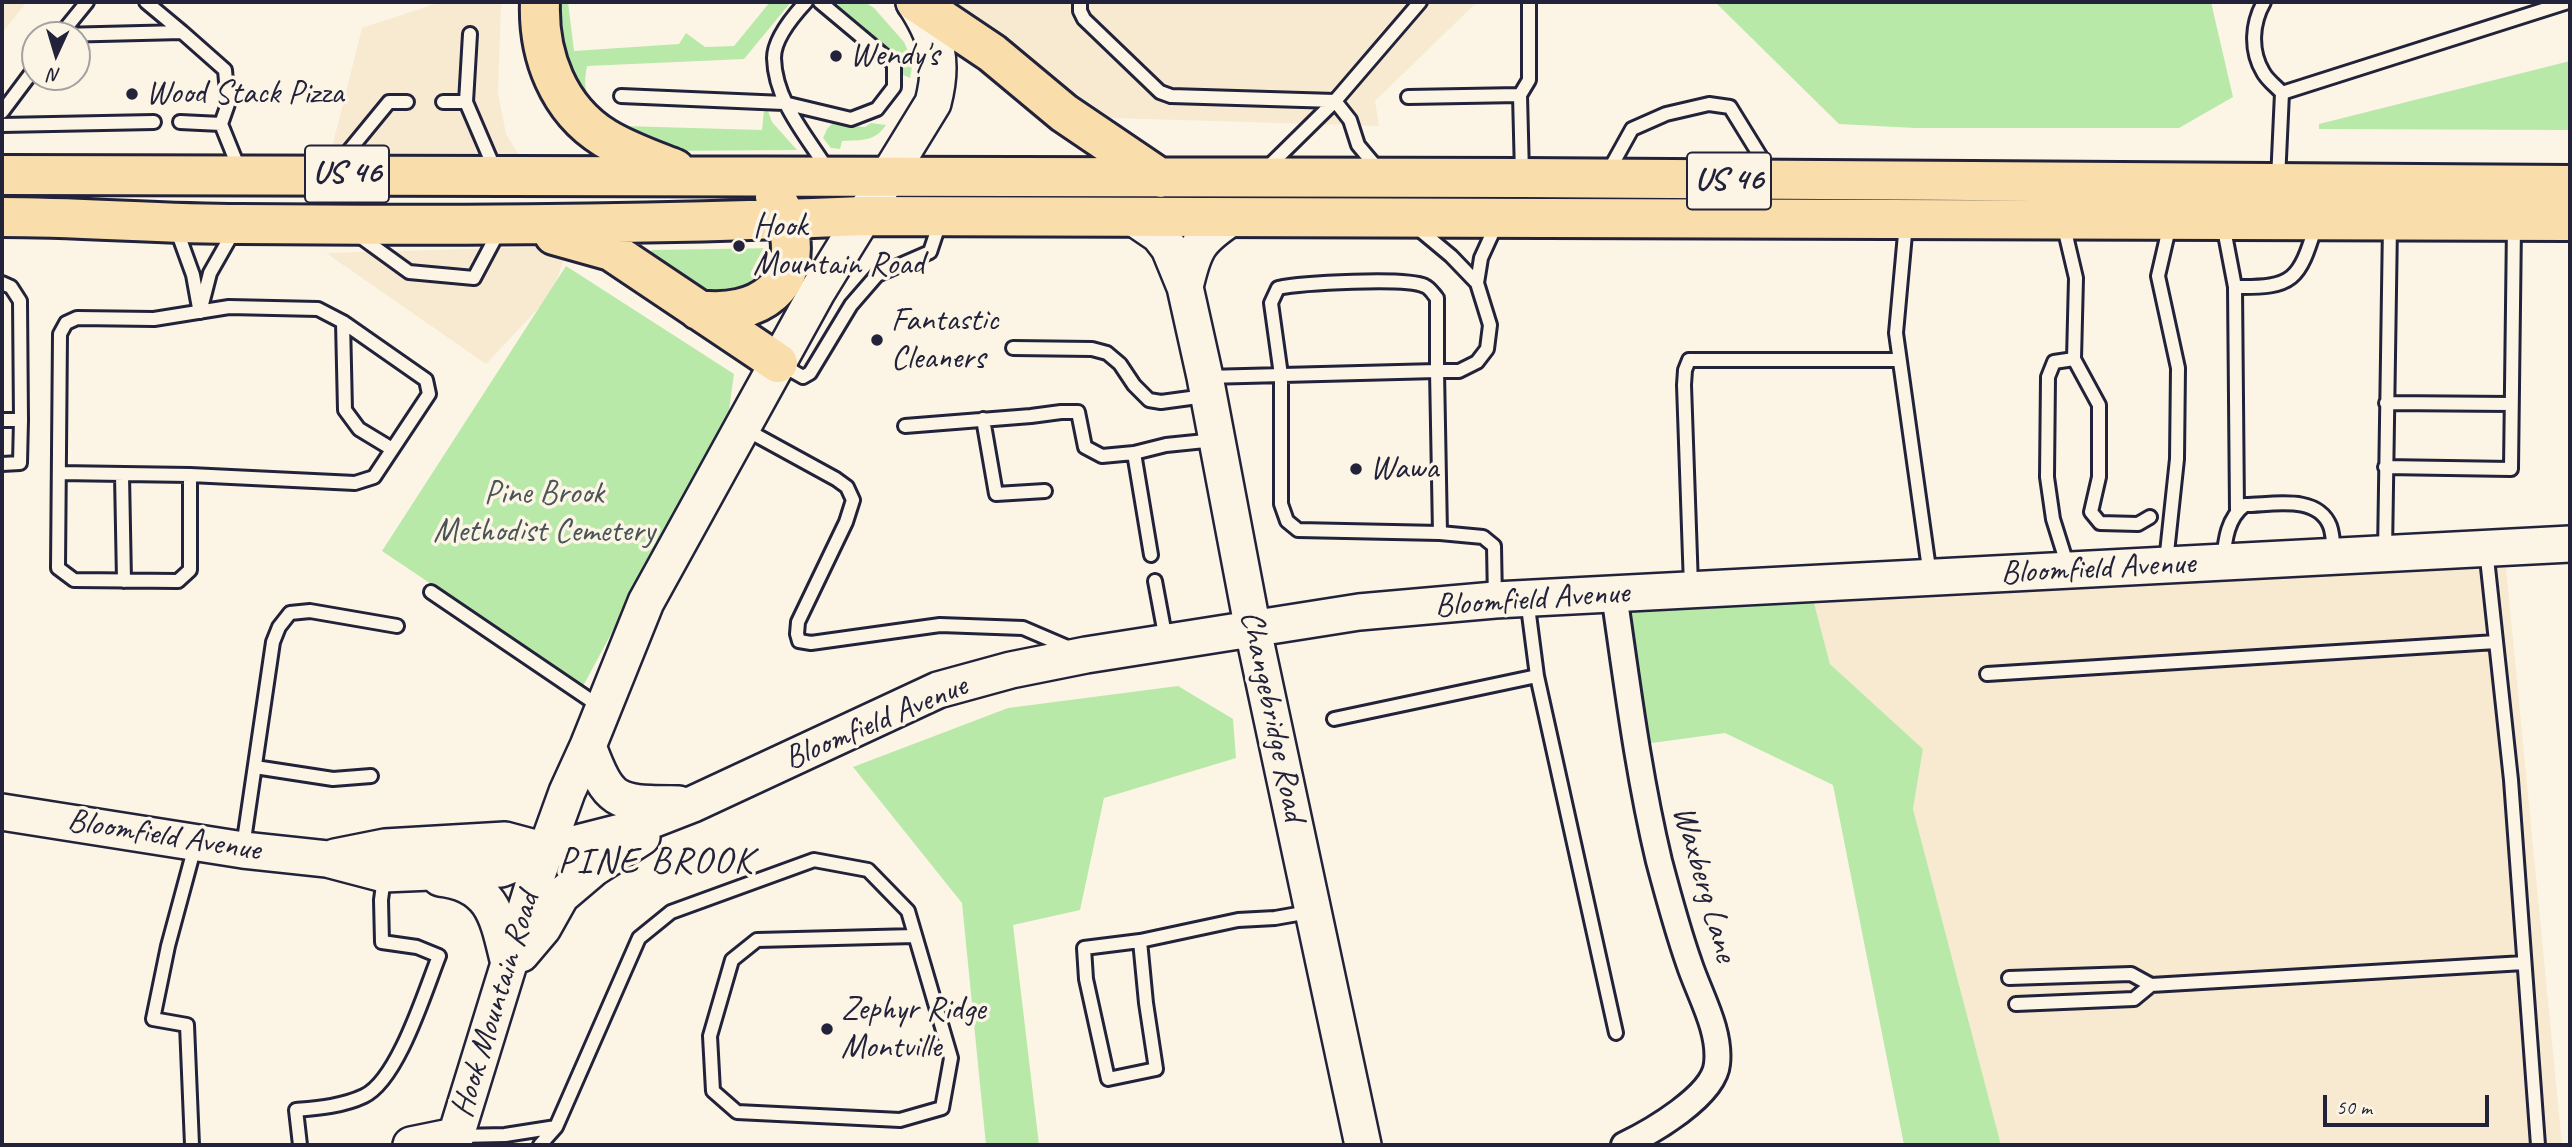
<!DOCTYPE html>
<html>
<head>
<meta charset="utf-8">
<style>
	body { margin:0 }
	#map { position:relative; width:2572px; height:1147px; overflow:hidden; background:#fcf5e5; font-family:Caveat,sans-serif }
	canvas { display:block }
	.frame { position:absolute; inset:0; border:4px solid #22223b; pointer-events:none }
	.north { position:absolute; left:21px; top:21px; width:70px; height:70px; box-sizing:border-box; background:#fcf5e5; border:2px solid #a5a1a1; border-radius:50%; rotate:184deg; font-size:19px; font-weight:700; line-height:28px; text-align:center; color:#22223b }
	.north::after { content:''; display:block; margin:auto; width:24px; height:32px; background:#22223b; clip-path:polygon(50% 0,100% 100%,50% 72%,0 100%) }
	.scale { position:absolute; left:2323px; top:1095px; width:166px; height:32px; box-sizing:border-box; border:4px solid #22223b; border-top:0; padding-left:9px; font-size:21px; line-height:24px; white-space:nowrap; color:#22223b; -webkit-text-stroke:5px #fcf5e5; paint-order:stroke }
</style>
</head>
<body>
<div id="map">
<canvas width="2572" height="1147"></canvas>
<div class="frame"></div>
<div class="north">N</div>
<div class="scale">50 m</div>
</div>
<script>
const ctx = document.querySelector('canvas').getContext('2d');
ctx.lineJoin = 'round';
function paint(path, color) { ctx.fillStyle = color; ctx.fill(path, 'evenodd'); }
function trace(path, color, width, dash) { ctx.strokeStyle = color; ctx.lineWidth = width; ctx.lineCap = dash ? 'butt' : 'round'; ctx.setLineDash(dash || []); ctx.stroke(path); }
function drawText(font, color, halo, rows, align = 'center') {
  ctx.font = font + ' Caveat,sans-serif'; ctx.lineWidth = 7; ctx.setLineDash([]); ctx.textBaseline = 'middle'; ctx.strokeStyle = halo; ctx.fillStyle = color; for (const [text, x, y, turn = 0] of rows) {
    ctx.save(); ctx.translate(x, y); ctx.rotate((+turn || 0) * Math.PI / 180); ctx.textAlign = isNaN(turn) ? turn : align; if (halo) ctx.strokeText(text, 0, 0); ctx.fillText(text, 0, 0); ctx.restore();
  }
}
paint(new Path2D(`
	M2,2H27L2,33Z
	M441,2L501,4L498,93L506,134L520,156L330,155L362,28Z
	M946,2H1477L1375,101L1379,126L1111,118Z
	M536,247L566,252L552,294L486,364L326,253Z
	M2504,547L2562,1145H2001L1913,809L1923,749L1830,664L1809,584Z`), '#f8ead1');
paint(new Path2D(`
	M552,2H568L574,51L679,44L686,33L705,47L734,46L770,2H791L744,59L587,66C586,72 584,82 586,89C589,105 610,118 623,126L762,130L764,110L768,111L772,122L797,150L658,151L638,145L571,88Z
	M831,2H865L874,8L904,42L913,62L910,78L903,75L900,60Z
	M1715,2H2211L2233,97L2179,128H1915L1839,124Z
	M2570,61V130L2319,129V124Z
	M871,123L886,125C875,142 861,140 842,141L840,149L831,148L823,138L827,129L832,124L865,127Z
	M775,248L761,283L712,299L648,257L652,250Z
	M566,266L734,374L728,417L583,686L382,551Z
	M1809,584L1830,664L1923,749L1913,809L2001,1145H1904L1833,785L1725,733L1630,746L1609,593Z
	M1178,686L1233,719L1236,758L1104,798L1080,910L1013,925L1039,1145H986L962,903L853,767L1008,708Z`), '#b8e9a9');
const lane = new Path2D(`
	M146,2L182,32
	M806,2C794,15 774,39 774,58C775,101 806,135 828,170
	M1080,2V11L1084,19L1160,92L1171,96L1335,101L1420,2
	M2264,2C2252,23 2250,50 2263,72C2267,80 2276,86 2282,93
	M61,34L87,2
	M60,35L182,32L225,70L228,104L221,124L240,171
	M1520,95L1529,80V2
	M621,96L784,103L851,119L877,109L894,87V64L820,2
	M1408,97L1520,95L1522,174
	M443,102H466L496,172
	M466,102L470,34
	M2,112L35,68
	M180,122L221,124
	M2,125L154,122
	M1267,168L1335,101L1350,120L1358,145L1379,170
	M334,169L389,102H407
	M1607,174L1632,129L1666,114L1709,104L1730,107L1770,172
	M2278,180L2282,93L2568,2
	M1906,223L1896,333L1930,576
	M2063,223L2076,278L2074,359L2099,405V477L2091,512L2100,523L2138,524L2150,517
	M2223,224L2235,287L2237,510
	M1415,226L1451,256L1477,283
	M176,228L193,275L199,308
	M358,235L409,272L474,278L499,231
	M2,283L11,287L20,301L21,420H2
	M2235,287C2294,288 2299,280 2316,225
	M200,312L210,273L235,229
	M343,322L345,410L359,429L392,449
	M1013,348L1092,349L1107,353L1120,364L1134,385L1149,400L1161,402L1205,396
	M782,365L803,377L810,373L851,305L877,275L930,252L940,222
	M1206,377L1437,371V298C1434,295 1430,288 1425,286C1406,277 1301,283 1278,288L1271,303L1281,375V504L1287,521L1298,530L1440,533
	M2386,403L2511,404
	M983,419L996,494L1045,491
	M905,426L1031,416L1061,412H1078L1085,447L1102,456L1134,453
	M743,428L836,479L847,487L853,500L846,522L798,622L797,634L799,641L811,643L940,625L1023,628L1072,649
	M2,464L20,463L21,420
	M2385,467L2511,469L2514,225
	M59,473L190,475L355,483L374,477L429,394L426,380L343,322L318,309L229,307L154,319L77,318L66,323L60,334L58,568L74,580L178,581L190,570V475
	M122,475L124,581
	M2486,549L2511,780L2538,1145
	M2385,553L2390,225
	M1151,555L1134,453L1166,445L1215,440
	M2223,561C2225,541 2227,518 2245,505C2272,505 2317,494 2330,526C2333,534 2333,544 2334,553
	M2166,562L2177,459L2178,368L2158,276L2170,224
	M2068,567L2053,519L2047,477L2048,377L2054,362L2074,359
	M1155,581L1166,640
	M1691,586L1684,385L1685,370L1689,360H1899
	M431,592L602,708
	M1527,599L1537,676L1616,1033
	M1495,600L1494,546L1483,537L1440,533L1437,371H1459L1477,362L1487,349L1490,325L1477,283L1481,258L1497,223
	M1987,674L2496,642
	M1334,719L1537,676
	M255,767L333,779L371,776
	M243,847L273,642L279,627L290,613L310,611L397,626
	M1140,941L1146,1003L1156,1069L1108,1079L1086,979L1084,948L1140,941L1238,920L1275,918L1309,912
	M2009,978L2131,974L2151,985L2524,963
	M2016,1004L2134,999L2151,985
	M459,1136L505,1135L556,1127
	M192,1145L187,1025L153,1019L168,946L195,846
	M300,1145L296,1110C318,1108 343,1106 364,1096C398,1080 425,991 439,956L417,947L382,942L381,900L384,877
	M540,1145L556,1127L639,938L671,912L814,860L868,870L908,911L951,1058L942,1108L900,1120L737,1112L713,1091L710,1036L732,960L757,940L915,936`);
const street = new Path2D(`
	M1614,594C1627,683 1638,773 1659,861C1668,895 1677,929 1689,963C1699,994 1721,1030 1717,1064C1714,1096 1651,1132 1624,1145`);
const secondary = new Path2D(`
	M1134,218L1159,235L1169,248L1185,287L1205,377L1253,630L1363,1145
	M1185,287C1194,248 1198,240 1231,218
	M588,746C610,806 617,803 679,804
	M2,812L243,850L327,859L384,874L501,869L546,851L621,832L693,804L938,690L1011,670L1086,655L1359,612L1495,600L2570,544
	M335,857L385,847L505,840L546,851
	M440,878C494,884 498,919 509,964
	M521,954L543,928L561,896L594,868L642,837
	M411,1145L455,1136
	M453,1145L532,889L567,792L588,746L646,602L817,292L933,103C944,61 937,37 914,2`);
const highway = new Path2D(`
	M540,2C538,55 558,109 605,138C626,151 652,160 675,169
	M916,2L992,53L1064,113L1160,178
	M2,175L1522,178L2570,185
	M2,217C81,217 160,224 240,224C447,226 656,225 863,216L2570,221
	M554,235L611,251L778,363
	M698,310C758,318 805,286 787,222C785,213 779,205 775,197`);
trace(lane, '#22223b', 18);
trace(street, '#22223b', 30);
trace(secondary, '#22223b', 40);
trace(highway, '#22223b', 44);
trace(lane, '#fcf5e5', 12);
trace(street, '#fcf5e5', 24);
trace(secondary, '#fcf5e5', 35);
trace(highway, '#f9ddab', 38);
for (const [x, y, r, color] of [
	[836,56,7,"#22223b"],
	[132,94,7,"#22223b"],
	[739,246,7,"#22223b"],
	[877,340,7,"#22223b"],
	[1356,469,7,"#22223b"],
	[827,1029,7,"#22223b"]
]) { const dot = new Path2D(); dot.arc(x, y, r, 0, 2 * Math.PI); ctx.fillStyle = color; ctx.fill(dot); trace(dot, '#fcf5e5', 2.5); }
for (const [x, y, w] of [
	[347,174,84],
	[1729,181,84]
]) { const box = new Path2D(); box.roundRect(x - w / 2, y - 28.5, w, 57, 5); ctx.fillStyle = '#fcf5e5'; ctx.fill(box); trace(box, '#22223b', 2); }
drawText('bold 32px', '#22223b', null, [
	["US 46",347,174],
	["US 46",1729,181]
]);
drawText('33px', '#22223b', '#fcf5e5', [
	["Wendy's",850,56],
	["Wood Stack Pizza",146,94],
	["Hook",753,227],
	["Mountain Road",753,265],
	["Fantastic",891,321],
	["Cleaners",891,359],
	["Wawa",1370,469],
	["Zephyr Ridge",841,1010],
	["Montville",841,1048]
], 'left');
drawText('33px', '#485456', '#fcf5e5', [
	["Pine Brook",544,494],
	["Methodist Cemetery",544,532]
]);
drawText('33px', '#22223b', '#fcf5e5', [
	["Bloomfield Avenue",2098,569,-3],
	["Bloomfield Avenue",1532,600,-4],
	["Changebridge Road",1272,716,78],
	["Bloomfield Avenue",876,723,-23],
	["Bloomfield Avenue",164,836,9],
	["Waxberg Lane",1704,884,74],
	["Hook Mountain Road",496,1005,-73]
]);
ctx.letterSpacing = '2px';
drawText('37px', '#22223b', '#fcf5e5', [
	["PINE BROOK",656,862]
]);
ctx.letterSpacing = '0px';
</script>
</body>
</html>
